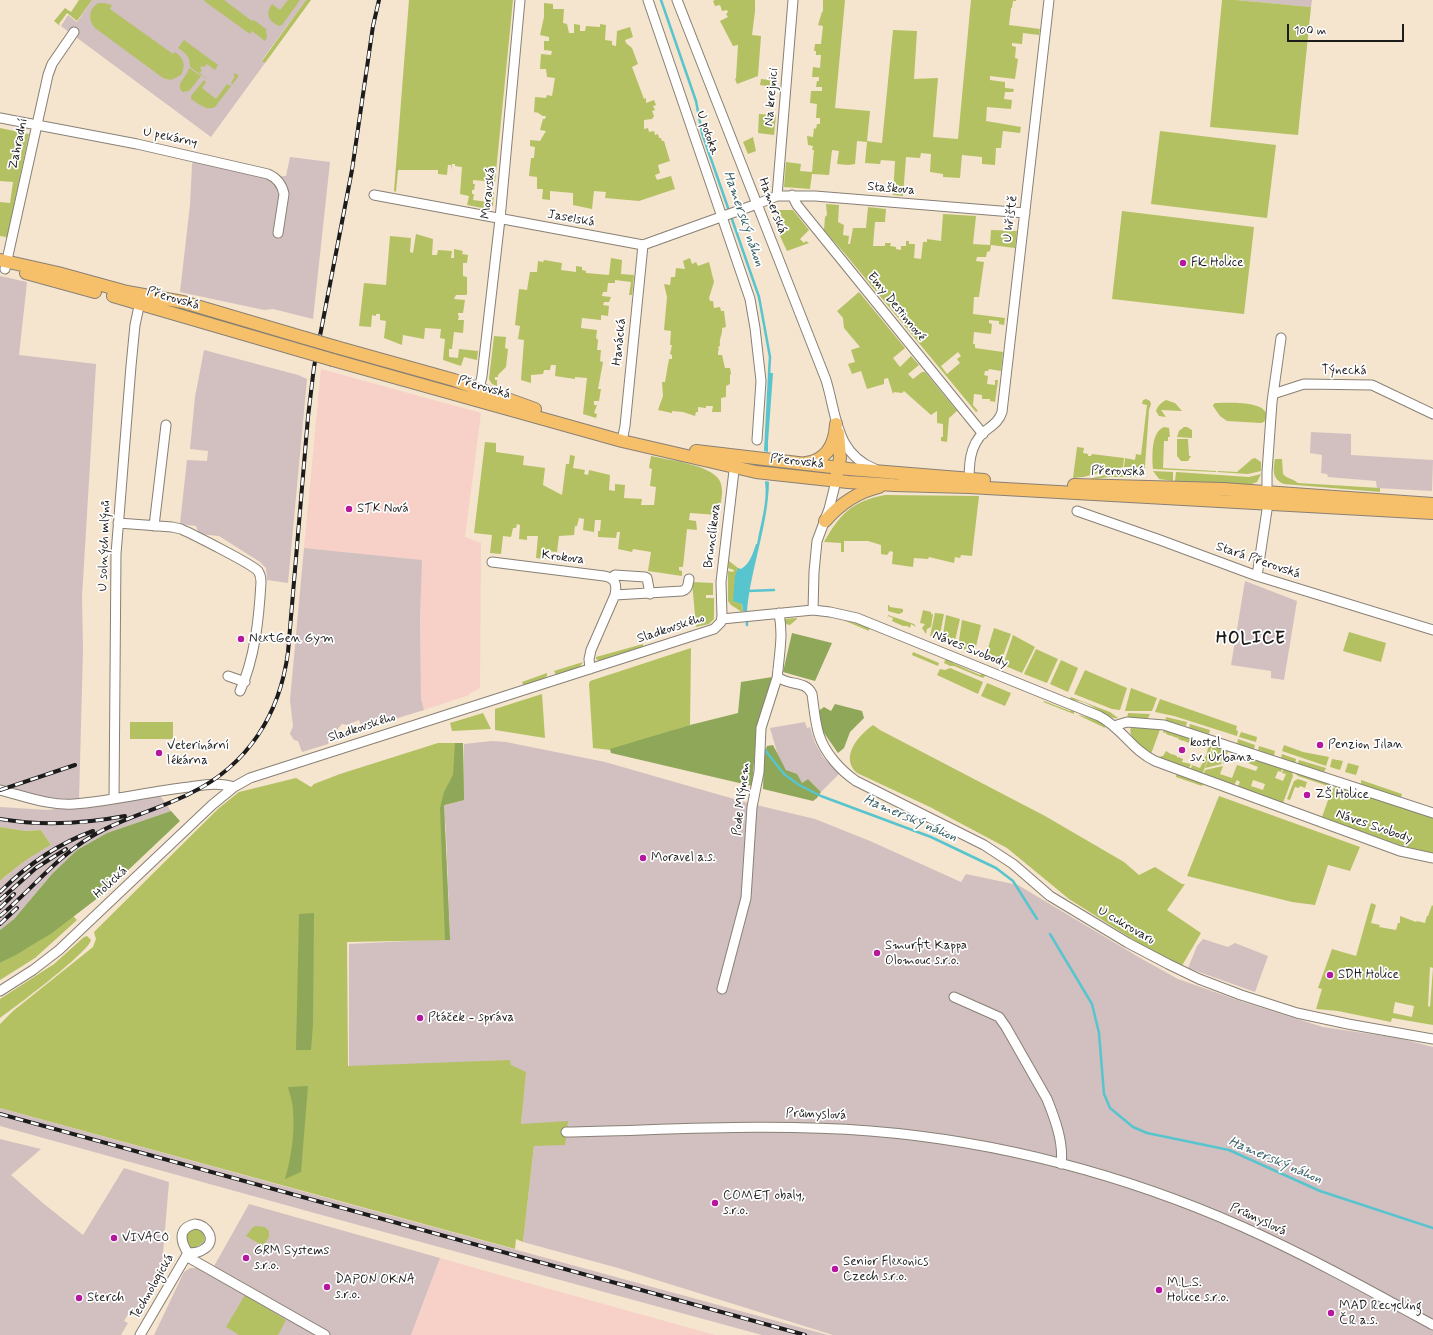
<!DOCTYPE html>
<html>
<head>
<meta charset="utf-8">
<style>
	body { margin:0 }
	#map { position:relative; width:1433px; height:1335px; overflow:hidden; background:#f5e4ce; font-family:Mynerve,sans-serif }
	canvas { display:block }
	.scale { position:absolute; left:1287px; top:24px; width:117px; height:18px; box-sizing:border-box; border:2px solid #1c1c1c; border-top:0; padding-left:5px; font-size:12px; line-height:14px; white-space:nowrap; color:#1c1c1c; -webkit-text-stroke:3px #fff; paint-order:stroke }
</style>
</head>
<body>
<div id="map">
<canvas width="1433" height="1335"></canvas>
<div class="scale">100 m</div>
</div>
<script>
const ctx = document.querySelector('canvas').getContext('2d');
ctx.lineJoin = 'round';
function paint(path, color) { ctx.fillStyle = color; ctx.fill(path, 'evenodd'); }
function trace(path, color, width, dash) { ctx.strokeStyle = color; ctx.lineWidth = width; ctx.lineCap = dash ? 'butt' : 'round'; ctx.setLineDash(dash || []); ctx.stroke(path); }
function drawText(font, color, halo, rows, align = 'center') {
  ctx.font = font + ' Mynerve,sans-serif'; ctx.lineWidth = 3.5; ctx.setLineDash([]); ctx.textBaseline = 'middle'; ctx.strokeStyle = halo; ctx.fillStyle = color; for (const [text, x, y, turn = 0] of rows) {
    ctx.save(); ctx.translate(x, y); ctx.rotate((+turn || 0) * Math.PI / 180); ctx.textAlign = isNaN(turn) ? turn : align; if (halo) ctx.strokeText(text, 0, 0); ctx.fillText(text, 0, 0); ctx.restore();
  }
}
paint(new Path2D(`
	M321,369L481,413L465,537L481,543V545L480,686L479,689L470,693L469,695L424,710L421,699L420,617L421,560L304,548Z
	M440,1258L510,1278L715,1335H411Z`), '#f7d1c7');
paint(new Path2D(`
	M92,0H306L262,60L265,63L211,137L61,26L68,15L77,22Z
	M1236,0H1312L1311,7Z
	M194,157L274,177L286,176L290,157L330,162L313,319L273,309L264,310L180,292L190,205L192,165Z
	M0,276L27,282L19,355L96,364L82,597L83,650L79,800L47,797L0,785Z
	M204,350L298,375L307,379L288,583L267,580L266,568L260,562L219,536L199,534L196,526L180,524L187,460L207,461L208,451L190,449L195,397Z
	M1311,432L1351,434V455L1433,460L1432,491L1377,488L1376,481L1328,477L1327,474L1321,473L1322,455L1310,453Z
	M304,548L422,560L420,617L421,699L424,710L362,729L359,720L347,725L342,724L331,737L328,744L302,752L298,741L294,740L290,734L293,726L290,700Z
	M1245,581L1297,601L1284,680L1271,678V671L1231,665Z
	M805,722L807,728L810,727L815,743L823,757L839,774L821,792L808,779L802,783L791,777L779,759L770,728Z
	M492,741L506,742L605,762L748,803L815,819L870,841L961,882L966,874L1018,885L1142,959L1178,979L1243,1002L1323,1027L1398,1038L1433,1047V1335H833L618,1268L523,1242L534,1146L521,1124L525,1072L349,1066V944L450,939L446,833L444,805L464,800V744Z
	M159,794L171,811L107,833L77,850L52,874L14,919L0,930V881L18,866L37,852L51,845L41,830L26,831L0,827V807L48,810Z
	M1203,939L1228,947L1235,943L1268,956L1255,992L1188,968L1197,946Z
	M0,1108L323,1197L828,1335H762L318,1214L0,1126Z
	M0,1139L41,1149L11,1175L44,1204L83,1235L124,1168L169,1182L162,1265L133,1315L129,1313L124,1321L128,1323L121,1335H0Z
	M249,1204L440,1258L411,1335H154L184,1272L190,1268H198L209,1275Z`), '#d2bfc0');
paint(new Path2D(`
	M79,0H92L77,21L67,13L59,24L60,26L54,21L65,8L71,12Z
	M205,0H224L252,21L254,20L266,29L267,37L265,41L252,31L250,34L204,1Z
	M288,0H300L282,25L279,26C268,21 265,14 272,4L280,10Z
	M306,0H311L265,63L262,61Z
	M409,0H513L495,182L473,180V184H475L474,190H472V194H474L473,200L488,202L490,192H494L493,206L488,209L467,205L469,196L460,194L462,167L455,166V164H452L451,170V165H448L447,175L438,174V170H398L396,192L394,191Z
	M715,0H755V11L752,35L761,36L758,76L737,84L735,79L736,78L738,45L733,46L720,21L728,17L726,14L728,12L727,10L722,11L720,5L715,6L713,1Z
	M823,0H845L835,108L870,111L867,141L882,143L893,30L917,31L914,79L938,78L933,137L958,139L971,0H1016V1H1013L1012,8H1011L1009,25L1040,29L1039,35L1023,33L1022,44L1012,43V46L1016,47L1015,58L1018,59L1015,79L990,76V80L1005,82V88L1014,89L1013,92H1005L1004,99L1012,100L1011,109L987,107L986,121L1021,127L1020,133L1003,131L1001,148H996L995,165L982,164V157L962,155L960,178L943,177V174L930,172L931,154L921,153L920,158L906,157L903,196L893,195L895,161L881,160L880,164L865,163L867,142L857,141L855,164L848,165L837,164L839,151L832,150L829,175L812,174L810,189L784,187L786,162L801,164L800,171L812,172L814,150H812L813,146L808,145L807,136L813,137L814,128L816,129L817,124H820V118H816L817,104L810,103L811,91H822V87H816L817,81H819V77H812L813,67L820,68L821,55H816V51H814L815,44H821L823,26L818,25L822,12L823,11Z
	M1222,0H1236L1311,7L1298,135L1210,127Z
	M98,3H104L112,5L110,9L173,54L175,52C184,58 186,65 181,75L171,80L163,78L95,28C88,20 88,10 98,3Z
	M544,3L553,4V9H564L563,23L567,24L569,33H574V24L580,25V31H585L586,26L600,27V24L606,25L605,40L612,41V45L616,46L617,31L630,27L633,37L625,40L626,43L632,48L638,64L632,67L644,99L646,98V103L654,100L656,105L653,106L655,110L652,111L654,116L652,119L644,120V129L648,128L649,132L654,131L655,135L658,134L659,138H661L662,141H664L670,161L658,165L660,173L655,175L657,180L671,176L675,189L639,201L605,198L606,192L594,191L592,209L573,205V193L550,191V200L542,199L543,189H537V177L529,176L531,158H534L535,147L530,146V140L540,141L546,131L540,130L543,119H545L546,116H542V115L539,114V113L534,112L535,97L546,98L547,95L552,96L555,78L547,77L546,69H540L541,54L551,55L552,51L544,50V41H549V37L540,35L544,17Z
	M184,40L218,65L215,70L207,64L204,67L202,66L200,68L202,70L200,73L208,80L190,67C190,57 186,53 178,48Z
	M189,68L201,76L189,91L183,92C174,85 187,77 189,68Z
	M235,73L238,75V77L215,107C206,111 199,104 191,99V96L204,80L206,82L202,88L216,99L227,84L230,86L232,84L231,83L235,76L233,75Z
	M761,79L777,81L776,87L760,85Z
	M759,114L776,115L774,135L758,133Z
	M0,128L29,134L6,243V237L0,236V202L10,203L13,182L0,181Z
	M1160,131L1276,145L1267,218L1151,204Z
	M753,137L756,151L748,154L743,142Z
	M826,204L839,205L838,222L844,225L843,235L849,236L848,244H850L853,228H866L868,207L886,209L885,222H875L873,246H885V243H891L890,246L896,247V249L901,250V246H906V241H909V244H915L914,258L921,259L923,242H927V239L941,241L943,214L976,216L973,244L990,245L991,230L1017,231L1015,248L991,245L990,251L987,252L986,257H977L976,261L984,262L979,297H974L973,314L1005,318L1004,325L999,324V321L989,320V323L992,324L991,334L974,332L973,344H975V348L1003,352L1001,371L989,369L988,371H985L984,375L988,376L987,384L995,385V380H998L995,402L990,401V399H982V395L974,394L973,405L978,411L976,412L846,255L824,230L825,217L827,215ZM958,352L961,356L957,359L960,363L947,374L941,366Z
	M779,210H793L809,230L800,239L804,243L806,241L809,243L787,251L779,234Z
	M1122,211L1254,227L1244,314L1112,299Z
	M416,234L433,239L432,255H437L438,250L452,251L451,258H454V249L463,251L462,254L468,255L467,263H463V276L467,277V294L466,295H456L454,299L465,300L463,313H458V315L459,316L458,320H464L463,333L454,332L452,349H449V357L458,358L459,349L478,351L477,360L464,357L461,366L443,360L445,339L440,338L441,329L425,328L424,339L403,335L402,345L384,338L386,321L380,320V314H376V316L372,315L371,327L359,326L364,283L386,285L390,236L411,238L410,252L413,253Z
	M611,258L622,260L621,274L634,275L632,295H629L631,282L615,280V283H608L607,292H603L602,296L611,297L609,302H604L603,305L609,306L608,316L601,315V320L582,318L581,328L597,330L596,338L598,340L597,350H601L600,361L603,362L598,389H601L599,401H594V405H597L594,413L597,414L596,418L583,414L587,378L575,377V379L555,376L556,365H551L550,370H544L543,374L531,375V383L521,380L524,340L518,339L520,326L515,325L519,289L527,290L530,272H537L538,261L543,262L544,260L562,263L561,270L576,272V266L582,267V270L586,271V273L609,275Z
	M690,258L692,264L696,262L698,266L709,262L714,282L709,298L710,301H713L714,308L720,307L721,311H724L726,327L722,328C723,334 719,337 720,346L718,347L719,350L718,351V355H722L725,368H730L731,374L730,375V384L726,386V397L721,398V412H712L713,406H706V408L698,407V412H696L695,416L683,412L672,411V413L658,410L663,396L662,382H665L669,359H672V355L670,354L672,345H670L671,331L664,330L667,297L664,284L670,285L671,277H675L676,268L685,269L683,261Z
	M859,292L905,348L893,358L900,367L911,356L919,365L908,374L913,379L922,372H925L957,411L949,418L947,442L941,441V437H943V424L937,423V411L931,415L904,391L902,393L894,392L893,394L888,378L884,379V384L867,389L861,371L852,374L848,364L855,362L851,350L860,347L844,328L843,318L837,311Z
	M494,336L506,337L505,348L508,349L506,367L498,375V377H495V380H497V386L492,384L489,379Z
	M1146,399L1150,401L1151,404L1149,410L1145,466V468L1124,467L1125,458L1135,460L1136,454L1141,455L1147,405L1142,404L1143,400Z
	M1166,400L1175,403L1182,411L1161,410L1166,417L1159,416L1156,411C1158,405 1161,403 1166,400Z
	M1215,403C1228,403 1267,400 1267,417L1264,422L1261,423L1227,421L1220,416L1213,406V405Z
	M1164,427L1169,428L1170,437H1168V441H1164L1163,468L1216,471V472L1153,469C1152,456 1151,432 1164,427Z
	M1184,427H1187L1192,430V438L1177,437L1179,431Z
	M1177,439H1188L1189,456H1191L1188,461H1181L1177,456Z
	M485,442L496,443V452L524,456L523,465L545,468L543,485L562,495L566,464H569L570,455L575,456L573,468L585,470L584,474L588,475L589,470L610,475L609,490L615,491V484L625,485L624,498L642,499L641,505H654L656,487L650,486L652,469L649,468L651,456C668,460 717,465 721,484C724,494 720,505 718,515L690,513L689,520L696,521L697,530L687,529L683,567H679V570L682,571V576L648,571L651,552L633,549L632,552L618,549L620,532H617L616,538L598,537V531H600L601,520H595L594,532L583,530L584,519L579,518L577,526H575L574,535L559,536L557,552L547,551L546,559L536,558L538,536H527V540L519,539L520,525L517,524L516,528H513L511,537L503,536L501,554L490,553L492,535L474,533Z
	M1077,447L1084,448L1083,453L1088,454V456H1091L1092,454L1124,458L1123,467L1083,477L1073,478Z
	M1255,458L1261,462V471L1248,474L1217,472L1218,471L1237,472L1252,459Z
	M1275,459H1282L1283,474C1287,479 1292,478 1298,483L1380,488V492L1284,484C1272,479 1273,470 1275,459Z
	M1123,470L1143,471L1135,477H1109L1082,481Z
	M1153,471L1173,472V481L1159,479Z
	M1176,472L1249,477L1261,474L1257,482L1249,485L1175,481Z
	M885,495L979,496L972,556L961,555L960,558L955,557L954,563L929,557L928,559L914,558L913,567L892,564L893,552L890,551L887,555L881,554V545L868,541H844V552H841V543L824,542C840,514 852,501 885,495Z
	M729,561L738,568C733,582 741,597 743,611L742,612L731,605L728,601V571L733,572L734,570L728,568Z
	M692,582L713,583V595H706V598H714V619L709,624L696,627Z
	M888,605H889L890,607L903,609V612L899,614L888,611Z
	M923,610L931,612V614H933L931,627L927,629L926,634L922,628L925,624L920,623Z
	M935,613L944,614L939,640L930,636Z
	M888,615L914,624L916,627L911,624L910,628L907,626H903L892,621L893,618L888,616L887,619Z
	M946,615L960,619L954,645L942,641Z
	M836,617L869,627V631Z
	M797,618V619L790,625L785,624V619Z
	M962,620L981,625L975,651L979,653L978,655L958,647Z
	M994,628L1011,634L1000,664L985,658Z
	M1349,632L1386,643L1381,662L1343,651Z
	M1013,635L1035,647L1022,673L1003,665Z
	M643,644V647L600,661L596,659V657Z
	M691,648L690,725L611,750L593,748L589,684L590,681Z
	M1036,649L1058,659L1047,683L1024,674Z
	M913,652L939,663L938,666L912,655Z
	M945,660H950L953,663L980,675L984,673L985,676L983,678L954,666H950L944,663Z
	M1061,660L1078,668L1068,692L1050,684Z
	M583,662L579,668L556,675L554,671Z
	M950,668L983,682L978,694L937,675L940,669L945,670Z
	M1085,670L1127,688L1120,710L1112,709L1074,694Z
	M547,673V676L545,677L546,678L524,686L522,682Z
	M987,683L1011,693L1005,706L981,696Z
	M1131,688L1157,698L1152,711H1125Z
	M542,694L545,738L495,730V709Z
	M1071,697L1110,712L1118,718C1108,721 1086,697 1072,701L1070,699Z
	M1160,699L1237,726L1236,730L1238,731L1237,736L1174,716L1155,712Z
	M1044,701L1070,711L1074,710V714L1043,702Z
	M483,713L491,729L452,731L450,723Z
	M1128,713L1150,714L1148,718H1133L1131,720L1127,719Z
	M1078,715C1085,716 1102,721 1105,727V728Z
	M1166,717L1187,722L1186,726L1171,722L1168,724L1165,723Z
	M130,722H173V739H130Z
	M1190,724L1210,730L1209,734L1189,728Z
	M873,725L880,730L1045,816L1124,862L1139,875L1155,867L1182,884H1185L1167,910L1201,933L1180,969L1069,899L1007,848L930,807L857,773C839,757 859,735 873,725Z
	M1136,725L1161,727L1151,754C1142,749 1127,738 1131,727Z
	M1165,727L1201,739L1199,744L1191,739L1189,743L1184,741L1185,740L1183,741L1178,739V737L1177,738L1172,736V735L1171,736L1166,734V732L1165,733H1163Z
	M1241,732L1257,737L1256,742L1239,737Z
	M1238,739L1255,745L1254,749L1250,750V748L1237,744Z
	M1202,740L1213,743L1203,773L1191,769L1192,765L1200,768L1207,753L1208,747L1201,744Z
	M438,743H463L464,800L444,805L450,940L347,942L348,1066L510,1060L511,1065L526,1072L521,1124L568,1121L565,1145L534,1146L523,1242L516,1239L515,1249L0,1108V1024L13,1011L93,947L96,939L94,932L219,808L239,792L296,778L311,787L314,784L340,774Z
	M1214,744L1231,749L1227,753L1228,755L1230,754C1236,757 1241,757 1247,761L1253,756L1283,766L1281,772L1278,771L1275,778L1283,781L1286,774L1282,773L1284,767L1292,772L1293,776L1283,803L1238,786L1240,782L1237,780L1234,785L1204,774L1205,770L1223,766L1220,774L1232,778L1237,765L1256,771L1258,767L1228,755L1224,764L1212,749ZM1253,780L1265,784L1263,790L1251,786Z
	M1284,745L1303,752L1329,757L1326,766L1282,751Z
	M1259,746L1275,751L1274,756L1258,750Z
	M1212,750L1222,764L1205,768Z
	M1166,751L1171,754V755L1172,754L1177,756V758L1178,757L1183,759L1182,762L1191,764L1189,768L1160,758L1161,756H1163Z
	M1282,754L1296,759L1295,765L1291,761L1281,758Z
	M1332,759L1343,761L1340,770L1330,767Z
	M1299,760L1326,768L1324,772L1305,766H1297Z
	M1348,763L1359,766L1356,775L1345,772Z
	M1295,771L1335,783L1328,786L1298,776L1296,774Z
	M1176,774L1203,784L1202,786L1176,777Z
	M1298,779L1307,782L1305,788L1300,786L1299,788L1295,787L1290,800L1287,799L1294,781Z
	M1361,780L1402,794L1401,798L1364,786L1361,784Z
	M1338,786L1433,816V853L1402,846L1322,817L1332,789Z
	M1219,796L1360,847L1350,871L1328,865L1315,905L1292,902L1187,876Z
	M0,827L26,831L41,830L51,845C32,855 16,867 0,881Z
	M1371,903L1376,905L1371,923L1380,925L1379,927L1396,930L1398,923H1400V916L1416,922L1417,921L1425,923L1427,916H1428L1432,905L1433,906V1025L1392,1018L1391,1022L1338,1011L1316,1009L1322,989L1318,988L1332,949L1356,956ZM1430,967L1433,968L1430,1007L1428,1006ZM1395,1002L1414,1006L1412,1017L1393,1013Z
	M73,916L77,920L35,958L0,980V963C26,950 50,934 73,916Z
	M87,936L91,940C89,952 14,1008 0,1018V999L54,964L84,937Z
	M255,1226L265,1227L269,1231V1237L263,1246L246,1236L252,1228Z
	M192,1228H200C210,1241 203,1244 191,1249L188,1248L186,1236Z
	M245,1295L286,1320L278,1335H239L226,1327Z`), '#b3c163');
paint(new Path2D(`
	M792,633L832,643L815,681L783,672Z
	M772,677L757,725L752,786L611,753L610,749L690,725L738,713L741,682Z
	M835,704L862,711L864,718L850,732L844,748L838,753L822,730L817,712L824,707L831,711Z
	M455,743H463L464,800L444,805L450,940H445L440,808L444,792L453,775Z
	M773,745L786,770L797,774L802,783L808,779L821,792L817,798L813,801L763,789L764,754L767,746Z
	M171,811L180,821L103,894L52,933L16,955L0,963V930L14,919L52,874L77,850L107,833Z
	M314,913L313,1024L311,1050H296L299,914Z
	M308,1086L301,1172L285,1179C291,1159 295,1132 293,1111C293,1103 290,1095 288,1087Z`), '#8ea759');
paint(new Path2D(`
	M768,373H773L768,442V452L764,451Z
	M765,481L769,482C768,526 751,567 747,611H743L742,604L733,601L735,576L738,568L741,569C750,564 753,553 756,544H757C760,525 768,502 765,481Z`), '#57c4ce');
trace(new Path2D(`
	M661,0L696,101L702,133L759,297L770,357L769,374
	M747,591L774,590
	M747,622V625
	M765,750L784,774L799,785L821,796L931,837L996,868L1013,881L1037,919
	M1050,934L1092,1004L1099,1033L1104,1094L1110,1108L1133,1127L1147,1133L1229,1150L1320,1191L1433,1228`), '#57c4ce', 2.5);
const minor = new Path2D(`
	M648,0L750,299L755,328L761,381L757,440
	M677,0L826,380C837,416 835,453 875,469
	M0,118L137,144L268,174C277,178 282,184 284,194L278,233
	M374,195L643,245L757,204L777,196H815L1025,213
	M792,195L797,205L983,434
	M777,196L793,0
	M5,269L48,75L52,64L74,32
	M479,389L482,376L500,219L520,0
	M1273,394L1304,384L1372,385L1433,414
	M622,441L625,426L643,245
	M969,484C969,465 969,446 984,432C991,426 999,422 1002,412L1049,0
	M1077,511L1160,540L1257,576L1433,630
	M118,523L172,527L181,529C192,534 252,564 258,571C260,574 261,578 261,582C259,618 255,658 240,691
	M154,526L166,425
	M492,562L604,576C616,578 617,585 615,595L591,650L589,659L590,669
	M1257,576L1267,510V472L1272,402L1281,338
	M611,578L615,575L645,577L647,578L650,594
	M615,595L682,591C688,589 688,585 689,579
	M813,610L814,572L817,541L829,509L836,481
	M722,619L813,610L830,612L857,618L1099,716C1121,727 1133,751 1155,761L1400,851L1433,858
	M228,676L245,682
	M778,677C788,686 806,680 812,694C814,708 815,722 819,735C825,753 840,770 856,781L984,845L1013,864L1050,896L1128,943L1168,964L1199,979L1241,995L1297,1013L1348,1024L1433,1039
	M1114,726L1127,722L1164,725L1433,813
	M0,790C24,796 50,806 74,804C113,801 151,791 189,787C204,785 219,782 234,787
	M114,799L116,554L131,366L135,325L141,297
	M722,989L746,898L752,807L759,772L761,728L776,681C778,677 777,675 778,670C780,648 783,635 779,613
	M0,991L33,970L59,950L212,805L234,787L250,778L714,629L721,622L722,616L721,582L735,462
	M954,997L999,1017L1006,1027L1047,1099C1055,1119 1064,1143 1061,1164
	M566,1132C667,1130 769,1123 870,1131C998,1141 1126,1175 1243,1227C1308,1256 1371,1291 1433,1325
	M195,1224C208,1225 217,1241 204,1249C199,1253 194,1253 188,1253C180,1241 178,1228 195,1224Z
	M186,1256L325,1335
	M140,1335L188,1253`);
const major = new Path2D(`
	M0,260L58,273L127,292L183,302L305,338
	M26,273L95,292
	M113,296L302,351
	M336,347L454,380L535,409
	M333,360L622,441L756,472L848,482L894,485L969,487L1433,513
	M696,451L849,469L984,480
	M806,463C828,460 835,443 836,424
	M837,474L840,458L838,433
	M1074,485L1223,489L1433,504
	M825,521C840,504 857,492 879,487`);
trace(minor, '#888075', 11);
trace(major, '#888075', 14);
trace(minor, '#fff', 9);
trace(major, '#f6c06b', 12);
const rail = new Path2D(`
	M0,790L75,765
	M0,819C42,826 83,824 125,816
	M0,892C27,865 57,844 93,831
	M0,900L36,868L66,849
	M0,908L14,894
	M0,916C30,891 55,859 89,838C121,818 158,810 191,793C248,765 280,714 288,652L308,417L314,367L352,170L373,26L379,0
	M0,924L17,908
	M0,1114L805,1335`);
trace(rail, '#1c1c1c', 4);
trace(rail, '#fff', 2.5, [8]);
const majorBridge = new Path2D(`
	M305,338L336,347
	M302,351L333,360`);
trace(majorBridge, '#888075', 14, []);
trace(majorBridge, '#f6c06b', 12);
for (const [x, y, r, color] of [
	[1183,263,4,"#b5179e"],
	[349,509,4,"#b5179e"],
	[241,639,4,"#b5179e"],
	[1320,745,4,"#b5179e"],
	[1182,750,4,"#b5179e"],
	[159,753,4,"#b5179e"],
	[1307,795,4,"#b5179e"],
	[643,858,4,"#b5179e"],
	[877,953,4,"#b5179e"],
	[1330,975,4,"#b5179e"],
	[420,1018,4,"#b5179e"],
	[715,1203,4,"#b5179e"],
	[114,1238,4,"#b5179e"],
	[246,1258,4,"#b5179e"],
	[835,1269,4,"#b5179e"],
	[327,1287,4,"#b5179e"],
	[1159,1290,4,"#b5179e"],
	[79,1298,4,"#b5179e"],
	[1331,1313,4,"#b5179e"]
]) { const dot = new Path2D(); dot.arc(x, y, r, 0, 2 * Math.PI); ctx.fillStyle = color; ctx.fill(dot); trace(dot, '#fff', 1.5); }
drawText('13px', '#1c1c1c', '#fff', [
	["Na krejnici",772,97,-85],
	["U potoka",707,133,71],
	["U pekárny",170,138,12],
	["Zahradní",19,144,-78],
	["Staškova",891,189,5],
	["Moravská",489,193,-84],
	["Hamerská",772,206,69],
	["Jaselská",571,219,10],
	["U hřiště",1011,219,-83],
	["Přerovská",173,299,16],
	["Emy Destinnové",896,307,51],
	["Hanácká",620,342,-84],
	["Týnecká",1344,371,1],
	["Přerovská",484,388,16],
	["Přerovská",797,462,6],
	["Přerovská",1118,472,1],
	["Brunclíkova",713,536,-83],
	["U solných mlýnů",105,546,-88],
	["Krokova",563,558,7],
	["Stará Přerovská",1258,561,19],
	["Sladkovského",671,629,-18],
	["Náves Svobody",970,650,22],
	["Sladkovského",362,728,-18],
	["Pode Mlýnem",742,799,-83],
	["Náves Svobody",1374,827,19],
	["Holická",111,883,-43],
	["U cukrovaru",1126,926,30],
	["Průmyslová",816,1115,2],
	["Průmyslová",1258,1220,25],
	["Technologická",153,1287,-60]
]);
drawText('13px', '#1c1c1c', '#fff', [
	["FK Holice",1191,263],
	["STK Nová",357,509],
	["NextGen Gym",249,639],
	["kostel",1190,743],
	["sv. Urbana",1190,758],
	["Penzion Jilan",1328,745],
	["Veterinární",167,746],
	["lékárna",167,761],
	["ZŠ Holice",1315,795],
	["Moravel a.s.",651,858],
	["Smurfit Kappa",885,946],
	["Olomouc s.r.o.",885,961],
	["SDH Holice",1338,975],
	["Ptáček - správa",428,1018],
	["COMET obaly,",723,1196],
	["s.r.o.",723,1211],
	["VIVACO",122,1238],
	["GRM Systems",254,1251],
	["s.r.o.",254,1266],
	["Senior Flexonics",843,1262],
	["Czech s.r.o.",843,1277],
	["DAPON OKNA",335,1280],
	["s.r.o.",335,1295],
	["M.L.S.",1167,1283],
	["Holice s.r.o.",1167,1298],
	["Sterch",87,1298],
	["MAD Recycling",1339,1306],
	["ČR a.s.",1339,1321]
], 'left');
drawText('italic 14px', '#345f63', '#fff', [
	["Hamerský náhon",743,219,71],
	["Hamerský náhon",910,819,23],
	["Hamerský náhon",1275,1161,23]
]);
ctx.letterSpacing = '1px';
drawText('bold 17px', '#1c1c1c', '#fff', [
	["HOLICE",1251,639]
]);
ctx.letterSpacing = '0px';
</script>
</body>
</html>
